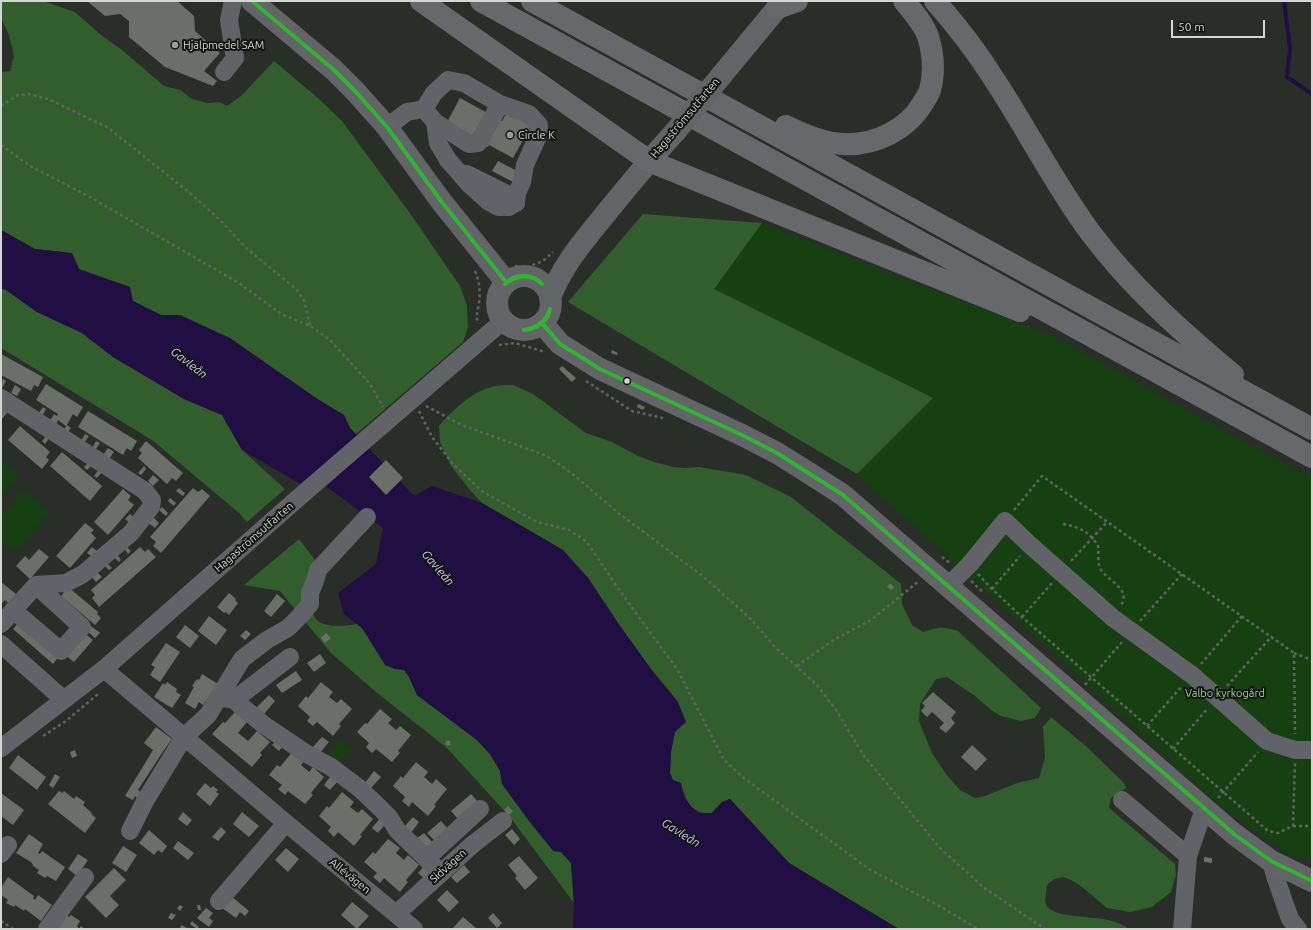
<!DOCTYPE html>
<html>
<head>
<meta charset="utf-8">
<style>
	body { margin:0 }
	#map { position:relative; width:1313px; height:930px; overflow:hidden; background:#292e28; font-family:Ubuntu,sans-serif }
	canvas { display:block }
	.frame { position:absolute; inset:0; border:2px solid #d3d9d2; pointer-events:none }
	.scale { position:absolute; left:1171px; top:20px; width:94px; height:18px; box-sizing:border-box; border:2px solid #d3d9d2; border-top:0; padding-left:5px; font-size:12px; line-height:14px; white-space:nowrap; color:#d3d9d2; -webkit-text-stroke:3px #121612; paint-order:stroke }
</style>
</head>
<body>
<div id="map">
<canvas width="1313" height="930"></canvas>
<div class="frame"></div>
<div class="scale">50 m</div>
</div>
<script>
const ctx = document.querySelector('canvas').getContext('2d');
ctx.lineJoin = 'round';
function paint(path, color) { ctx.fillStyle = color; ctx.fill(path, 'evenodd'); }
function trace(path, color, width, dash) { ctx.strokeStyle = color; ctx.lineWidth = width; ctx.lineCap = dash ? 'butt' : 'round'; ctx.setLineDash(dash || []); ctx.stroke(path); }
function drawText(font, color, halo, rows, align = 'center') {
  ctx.font = font + ' Ubuntu,sans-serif'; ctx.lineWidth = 4; ctx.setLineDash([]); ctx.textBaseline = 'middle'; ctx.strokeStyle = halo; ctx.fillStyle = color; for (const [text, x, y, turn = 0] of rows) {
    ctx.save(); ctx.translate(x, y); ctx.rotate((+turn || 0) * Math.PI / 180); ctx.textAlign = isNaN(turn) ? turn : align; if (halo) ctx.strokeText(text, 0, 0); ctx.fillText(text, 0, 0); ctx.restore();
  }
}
paint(new Path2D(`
	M762,223L1060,339L1259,450L1312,478V859L1289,855L1223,808L857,474L933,398L713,289Z
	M1,461L19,476L3,495L1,493Z
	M24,490L49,513L15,552L1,540V516Z
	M341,740L351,749L339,762L329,753Z`), '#164012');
paint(new Path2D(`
	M1,1H43L75,12L101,35L122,50L164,86L180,90L192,99L208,103L219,102L227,106L241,96L274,61L319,99L342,121L412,216L460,286L467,306L468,327L463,342L356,434L350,428L344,415L180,315H161L133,301L79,269L71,253L35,249L1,230V72L10,71L14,56L9,35L1,18Z
	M643,214L762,223L714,289L933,398L857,474L568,302Z
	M1,288L6,290L37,312L82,333L113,357L184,399L222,415L242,450L285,489L247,522L239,513L152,440L1,348Z
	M513,385L533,394L586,433L612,442L638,456L654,462L674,467L685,468L699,467L746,475L791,497L890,575L901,584L902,604L912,625L923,632C939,627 942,626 958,631L1041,708L1035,718L1021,721L1001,716L991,710L975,696L947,677L936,679L920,704L919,721L932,753L946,774L960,790L975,798L985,796L1017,783L1039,778L1045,758L1043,727L1051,717L1087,747L1124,783L1126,788L1111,798L1109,808L1175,864L1176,875L1171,892L1152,907L1130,912L1107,908L1082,887L1071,880L1063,877L1054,879L1047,885L1045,901L1047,907C1050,909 1054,912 1058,913C1079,919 1111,915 1129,929H899L789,863L730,799L722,802L712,813C708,813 703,814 699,812C688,808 683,794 681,783L673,780L670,773L671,752L675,732L678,702L651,669L620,626L588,578L563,550L482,503L470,490L451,466L440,442L439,426C452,411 470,393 491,387C498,385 506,385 513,385Z
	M299,539L315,560L320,576L312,613C314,615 316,620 318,621C326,628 347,626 357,624C376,639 376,666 404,670L409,677L417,695L477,740L490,754L500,771L502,784L571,863L574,903L510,817L447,748L376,692L331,653L280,591L244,585Z`), '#325e2e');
paint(new Path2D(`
	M1,230L35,249L72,253L79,269L130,287L133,301L161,315H180L230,338L319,400L344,415L350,428L412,494L416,495L432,486L482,503L563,550L588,578L620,626L651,669L678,702L686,722L675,732L671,752L670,773L673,780L681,783C683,794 688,807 699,812C703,814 708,813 712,813L722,802L730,799L789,863L899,929H573L574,903L571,863L561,852L553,851L529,821L502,784L500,771L490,754L477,740L417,695L409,677L404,670L395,669L385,665L362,628L344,614L338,593L376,564L383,528L320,482L309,489L242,450L222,415L184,399L113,357L82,333L37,312L6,290L1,288Z`), '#210e42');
trace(new Path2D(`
	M1284,1L1290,48L1287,77L1312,94`), '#210e42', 4);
paint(new Path2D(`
	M87,1H177L194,16L195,31L220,53L204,71L217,81L213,86L165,67L129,37V21L120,14L105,16Z
	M460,98L502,121L507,112L531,126L513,158L489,145L488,147L446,124Z
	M498,161L519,172L513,182L492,171Z
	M612,350L618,353L617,355L611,353Z
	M1,354L43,377L38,387L34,385L31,391L1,375Z
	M562,366L576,378L572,382L559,369Z
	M3,379L6,381L2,388H1V383Z
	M46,384L83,407L77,417L73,414L67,425L71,428L68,432L64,430L66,426L58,420L56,425L50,421L54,414L57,416L58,414L36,400Z
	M15,385L21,389L17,396L11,393Z
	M638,404L645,407L643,410L637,407Z
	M1,407L8,412L1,420Z
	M43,407L46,409L42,416L38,414Z
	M88,411L137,441L131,451L127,448L123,455L78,427Z
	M20,426L50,452L46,457L49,460L42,469L8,440Z
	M85,434L89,436L84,443L81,441Z
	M47,435L50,437L45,444L42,441Z
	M96,441L100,443L95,450L92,448Z
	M146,441L183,473L176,481L172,478L167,484L138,458L142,453L139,450Z
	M108,448L114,452L109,459L103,455Z
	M62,452L102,486L90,501L50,466Z
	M386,460L403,478L386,495L369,477Z
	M90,461L93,464L87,470L84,467Z
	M144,466L146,469L141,475L138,473Z
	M99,469L102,472L97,478L94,476Z
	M153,475L159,480L153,486L148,481Z
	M179,488L185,493L183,496L176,491Z
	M193,488L198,492L202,489L210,496L161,553L153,546L156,542L150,537Z
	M123,489L131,496L128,500L134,505L108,535L94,522Z
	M170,498L176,503L174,506L168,501Z
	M162,507L168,513L166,516L159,510Z
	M130,514L136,519L131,524L125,519Z
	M153,517L159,523L155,528L148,523Z
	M85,523L94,530L91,533L96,538L70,568L56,556Z
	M125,545L131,551L128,554L123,547Z
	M92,547L98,552L94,558L87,553Z
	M140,547L145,552L148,549L156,557L99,607L92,598L95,595L91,590Z
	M39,549L49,557L30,579L16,566L25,556L29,560Z
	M116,553L121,560L119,562L113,556Z
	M106,562L112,568L109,570L103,564Z
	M96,571L102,577L96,582L91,576Z
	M1,582L16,594L8,603L5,600L1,604Z
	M890,583L894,587L892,590L887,587Z
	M68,587L98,612L97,614L101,618L95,625L61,596Z
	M229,593L236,599L235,600L238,603L229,615L226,612L224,613L217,607Z
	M277,594L285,601L271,617L264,611Z
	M209,616L227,630L216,645L198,631Z
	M20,621L60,655L53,664L13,629Z
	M185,625L199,636L190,648L176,637Z
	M91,626L100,633L95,638L87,631Z
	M246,630L251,634L245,640L240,636Z
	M84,633L93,640L74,662L65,655Z
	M326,633L331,638L325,643L321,638Z
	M166,643L180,652L160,682L150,675L155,667L151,665Z
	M320,654L326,663L314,672L307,663Z
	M296,671L302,680L282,693L276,685Z
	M202,674L218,684L203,705L199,702L195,709L185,703L194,687L192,686L197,679L199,680Z
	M167,682L177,689L176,692L181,695L172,708L154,697L163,683L165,685Z
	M321,682L333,692L329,697L337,703L341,699L352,709L339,724L341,726L333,736L317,722L313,726L307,721L310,717L298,706L306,696L308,698Z
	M933,692L956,712L951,718L955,723L946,733L939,728L944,723L932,712L927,717L921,711L925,706L922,703Z
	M269,695L275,701L264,714L256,708Z
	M380,709L392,719L388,723L396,730L400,726L411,735L398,751L400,753L392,762L376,749L372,753L366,747L369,743L357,732L365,723L367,724Z
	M235,712L247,722L238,733L248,741L257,731L270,742L260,753L262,755L252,767L212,734L223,722L225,723Z
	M156,727L172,739L162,753L138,790L141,792L137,798L135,796L133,800L125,796L153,750L144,743Z
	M322,737L329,742L319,754L312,748Z
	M279,738L285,743L279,751L272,745Z
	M445.5 743a2.5 2.5 0 1 1 5 0a2.5 2.5 0 1 1-5 0Z
	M972,745L987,759L976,771L961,757Z
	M75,750L77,756L72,758L70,752Z
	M293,751L304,761L301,765L309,772L313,767L324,777L311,793L313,795L305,804L288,791L285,795L278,789L282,785L269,775L277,765L280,767Z
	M18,755L46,777L37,790L9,768Z
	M416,762L428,772L424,777L432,784L436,779L447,789L434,805L436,806L428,816L412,802L409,807L402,801L405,797L393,786L401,776L403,778Z
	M374,771L381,777L371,788L365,783Z
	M333,773L340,779L330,790L324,785Z
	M55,774L60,777L53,788L49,785Z
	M205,783L211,788L213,786L218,790L216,792L219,794L210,806L196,794Z
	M59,791L62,793L64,791L74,799L76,796L85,802L83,805L92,813L91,814L96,818L85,833L48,804Z
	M342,792L354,802L350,807L358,813L362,809L373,819L360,835L362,836L354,846L338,832L334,837L328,831L331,827L319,816L327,806L329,808Z
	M1,793L24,810L13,825L1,816Z
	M471,794L478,802L459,820L451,811Z
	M508,806L513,811L509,815L504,810Z
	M183,812L192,820L187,826L178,819Z
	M242,812L259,826L249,837L233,824Z
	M382,816L388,821L378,833L372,828Z
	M413,817L419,822L410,834L403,828Z
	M441,821L448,829L435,841L427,833Z
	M221,827L226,832L218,841L212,837Z
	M512,829L520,839L514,845L505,835Z
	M149,830L167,846L162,853L158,850L154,855L139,843Z
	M424,833L433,843L427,848L417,838Z
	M29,834L43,844L38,853L40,854L42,851L65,867L56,881L47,876L45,878L37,873L39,870L33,866V865L31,862L16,853Z
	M388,839L400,848L396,853L404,860L408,855L419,865L406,880L408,882L400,892L384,878L380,883L373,877L377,873L364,862L373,852L375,854Z
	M178,841L194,853L188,860L173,848Z
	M123,846L137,855L126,872L112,863Z
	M286,848L299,859L288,872L275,860Z
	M78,854L88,860L77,876L68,869Z
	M519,856L538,878L525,890L515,878L517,876L508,865Z
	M1204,857L1212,858V863L1204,862Z
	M428,862L434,867L425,879L418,873Z
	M464,865L470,872L457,883L451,877Z
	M114,868L126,880L110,896L119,905L106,918L85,897Z
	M8,877L34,896L33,898L35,900L38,895L52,905L41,921L25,909L24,911L15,905L14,907L6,903L8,900L1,895V888Z
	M447,890L459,902L449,912L437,900Z
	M231,896L249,911L245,916L240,912L236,918L222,908Z
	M352,902L369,916L357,929L341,915Z
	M180,905L183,907L180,911L177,908Z
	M197,905H200L201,910H198Z
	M206,908L213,913L209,918L213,921L209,927L197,918Z
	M171,913L176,915L172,920L168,918Z
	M493,913L502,923L497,928L488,918Z
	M67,915L69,917L71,915L80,921L77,926L79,929L81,926L85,929H57Z
	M463,917L477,929H452Z
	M192,921L199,927L197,929L190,924Z
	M182,925L188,929H179Z`), '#6a6f6a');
trace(new Path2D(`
	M1,106L18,95L29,94L48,99L107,127L190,193L219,219L246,248L296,289L304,300L310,326
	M1,145L30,166L90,197L239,283L281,314L310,326L329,339L370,384L383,407
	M515,266L525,268L543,261L553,252
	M475,271C482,287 480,302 476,318L480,323
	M499,345L515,343L545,352
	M586,381L632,411L663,418
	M426,406L462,425L547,456L574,475L617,512L700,574L749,617L776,648L817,685L836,710L864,756L940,848L983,887L1045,929
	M419,411L432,437L453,464L483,492L537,522L569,530L587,542L617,587L677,669L724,760L745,779L872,871L936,904L978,929
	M1014,510L1042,476L1294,653L1295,734
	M1063,524C1079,527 1089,531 1098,546C1099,553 1097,561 1100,568C1105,580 1132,588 1121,605
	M942,557L951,564
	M1071,561L1107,522
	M978,574L992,589L1022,617L1268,831L1278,833L1293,826L1295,763
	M971,581L984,593
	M992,589L1020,556
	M1022,617L1052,583
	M1140,621L1182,574
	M1294,653L1312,660
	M1201,664L1242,616
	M797,666L832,641L871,620L919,581
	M1085,685L1122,642
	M1227,686L1272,636
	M1147,726L1182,686
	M43,736L66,721L98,694
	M1173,749L1208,708
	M1218,798L1258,752
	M1293,826H1312
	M1,921L13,929`), '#616364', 2.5, [3, 3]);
trace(new Path2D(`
	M224,72L235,58L229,20L233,1
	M435,122L438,143L448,160L470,185L489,202L498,207H509L516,203L517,193L522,182L525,165L538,136L539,125L529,114L500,104
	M387,127L407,112L424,109L435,122L469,144L478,143L500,104L464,83L448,80L434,93L424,109
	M467,174L509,195L517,193
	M1,398L145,491L152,500L151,507L131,533L83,574L66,583L36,585
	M948,586L970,564L1005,521L1030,545L1113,618L1192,675L1267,741L1295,750H1312
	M1,624L36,585L82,627L61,651L13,610
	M1,644L64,700
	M104,669L286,823L414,929
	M223,698L234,700L290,657
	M234,700L264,725L307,754L331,767L359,788L377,805L389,817L397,830L441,873
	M1,748L104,669L297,499L503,321
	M1122,800L1188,856
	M130,831L145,801L184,737L208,715L242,659L267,640L288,628L300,616L310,604V593L315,581L318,570L367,517
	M1,854L8,845
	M427,858L480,809
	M1271,861L1275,876L1290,919L1298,929
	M219,901L286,823
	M396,914L472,845L503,821
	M47,929L85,877
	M1182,929L1188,856L1204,809`), '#626269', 18);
trace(new Path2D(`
	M252,1L334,70L355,91L387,127L441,201L506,282
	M721,76L783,1
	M497 303a27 27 0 1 1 54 0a27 27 0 1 1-54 0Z
	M550,298C562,265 586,238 607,212C629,185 651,158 675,132
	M542,323L560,344L600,369L742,435L777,453L812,475L843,495L1234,834L1271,861L1312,881`), '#626468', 22);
trace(new Path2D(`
	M421,1L649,161L1020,311
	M481,1L1312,457
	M532,1L1312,429
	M935,1C956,25 975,49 992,76C1026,127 1053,182 1090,232C1131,287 1181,331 1233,375
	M777,8L797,1
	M786,126C804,135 823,143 843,144C874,146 907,130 923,103C925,99 929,94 930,90C935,72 933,53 928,36C923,23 913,12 904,1`), '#66686c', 22);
trace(new Path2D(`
	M675,132L721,76`), '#626468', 22);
trace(new Path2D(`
	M252,1L334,70L355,91L387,127L441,201L506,282
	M505,284C515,273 532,273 542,284
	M505,284C517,275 531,273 542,284
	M542,323L560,344L600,369L742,435L777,453L843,495L1234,834L1271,861L1312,881
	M524,330C537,327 546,322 550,309
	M524,330C537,329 548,322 550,309`), '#33b333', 4);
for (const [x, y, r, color] of [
	[175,45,4,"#989d96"],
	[510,135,4,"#989d96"],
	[627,381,3.5,"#d3d9d2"]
]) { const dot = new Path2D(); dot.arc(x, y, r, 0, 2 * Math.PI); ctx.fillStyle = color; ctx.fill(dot); trace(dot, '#121612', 1.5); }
drawText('11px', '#d3d9d2', '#121612', [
	["Hjälpmedel SAM",183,45],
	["Circle K",518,135]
], 'left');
drawText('11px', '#d3d9d2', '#121612', [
	["Hagaströmsutfarten",685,118,-50],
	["Hagaströmsutfarten",254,537,-41],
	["Sidvägen",448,866,-42],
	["Allévägen",350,876,39]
]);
drawText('11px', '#92da8b', '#121612', [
	["Valbo kyrkogård",1225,693]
]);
drawText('italic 12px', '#d1c6fe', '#121612', [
	["Gavleån",189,363,38],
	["Gavleån",438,568,49],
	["Gavleån",681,833,32]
]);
</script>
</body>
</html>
